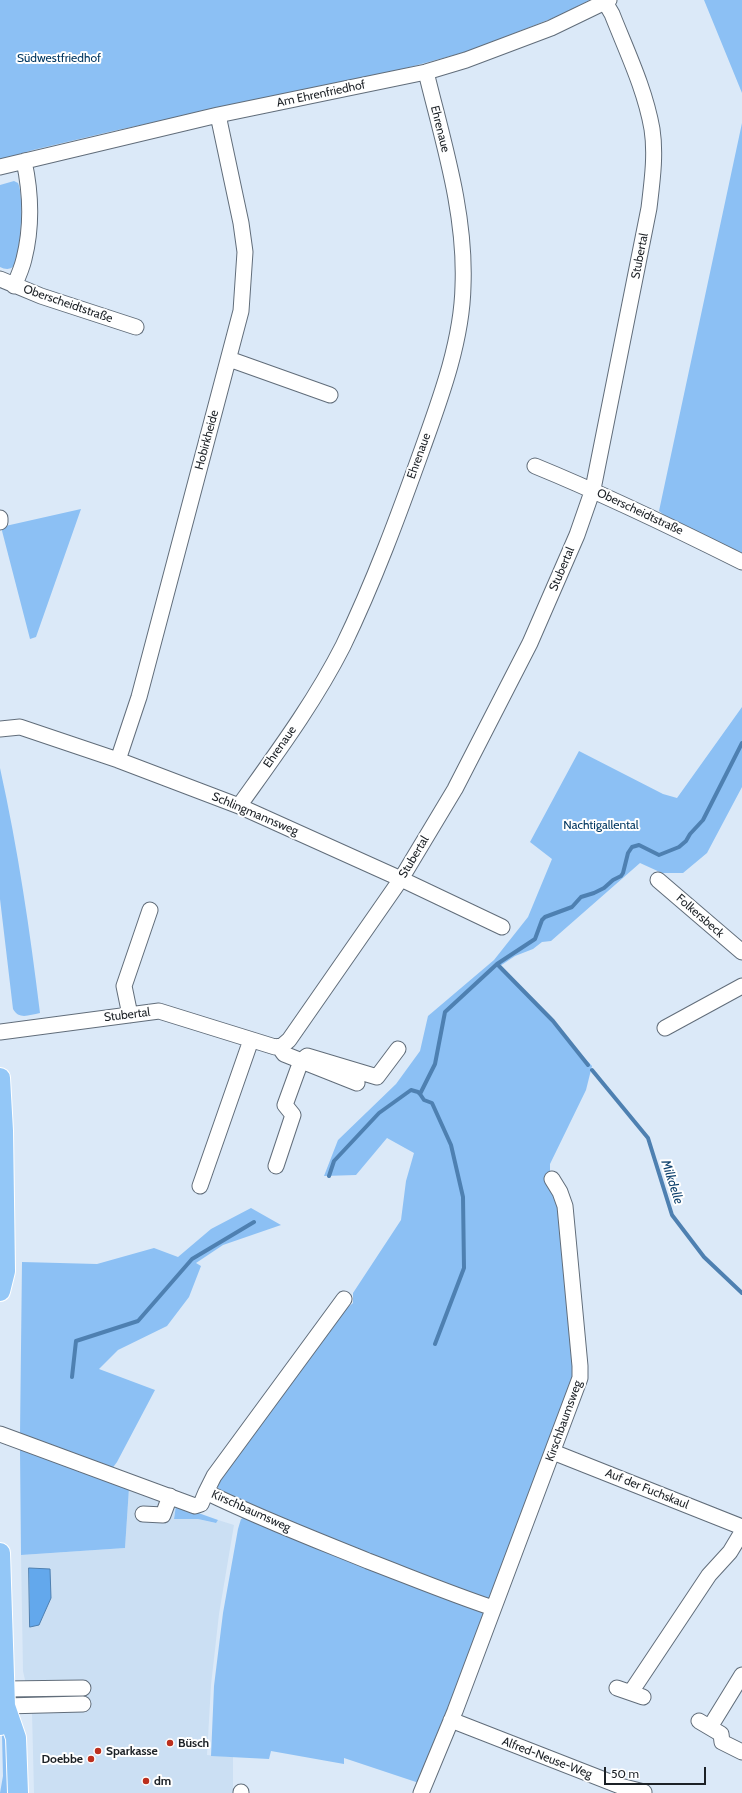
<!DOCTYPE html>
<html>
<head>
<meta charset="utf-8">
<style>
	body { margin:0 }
	#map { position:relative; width:742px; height:1793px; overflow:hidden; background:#dbe9f8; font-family:Cabin,sans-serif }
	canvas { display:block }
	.scale { position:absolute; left:604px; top:1767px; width:102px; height:18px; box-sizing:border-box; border:2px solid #1c2126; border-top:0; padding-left:5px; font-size:12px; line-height:14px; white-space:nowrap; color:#1c2126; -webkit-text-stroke:3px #fff; paint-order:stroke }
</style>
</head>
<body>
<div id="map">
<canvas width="742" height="1793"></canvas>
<div class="scale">50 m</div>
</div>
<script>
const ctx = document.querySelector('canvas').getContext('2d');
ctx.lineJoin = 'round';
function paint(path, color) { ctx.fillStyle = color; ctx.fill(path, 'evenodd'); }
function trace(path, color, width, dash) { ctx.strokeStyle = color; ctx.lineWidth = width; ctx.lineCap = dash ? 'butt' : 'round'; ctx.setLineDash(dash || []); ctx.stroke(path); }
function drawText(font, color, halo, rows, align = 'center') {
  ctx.font = font + ' Cabin,sans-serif'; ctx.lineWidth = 4; ctx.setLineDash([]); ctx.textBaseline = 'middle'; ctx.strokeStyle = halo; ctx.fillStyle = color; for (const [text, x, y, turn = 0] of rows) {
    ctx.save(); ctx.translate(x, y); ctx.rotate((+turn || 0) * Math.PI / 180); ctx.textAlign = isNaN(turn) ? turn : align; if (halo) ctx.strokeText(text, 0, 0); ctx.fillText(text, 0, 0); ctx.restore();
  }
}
paint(new Path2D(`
	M129,1488L176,1505L174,1519H198L215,1523L218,1520L234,1525L219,1614L211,1685L207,1755L233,1757V1793H34L32,1712L23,1671L21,1555L125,1548Z`), '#cbdff3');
paint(new Path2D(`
	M0,0H590L558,16L469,51L399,70L113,131L33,150L0,160Z
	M704,0H742V93Z
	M742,123V556L669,519L659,511Z
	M14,181L18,183C24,195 21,250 15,263C13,270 6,270 0,267V185Z
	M81,509L36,637L30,639L1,527Z
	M742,707V787L707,853L683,873H662L640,863L551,941L542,942L533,949L515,956L500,966L592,1066L586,1090L550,1164V1171L561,1203L574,1381L419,1783L344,1758V1764L271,1751L269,1759L211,1756L214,1686L223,1613L238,1529L241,1519L247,1516L220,1494L217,1484L332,1321L353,1303V1293L401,1220L406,1181L414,1153L387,1138L356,1175L324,1176L338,1140L396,1084L420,1051L428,1016L494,960L528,917L552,859L530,842L579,751L663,794L677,798Z
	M0,768C18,849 30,931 40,1013C29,1015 19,1020 13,1009L0,899Z
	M251,1208L281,1225L223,1245L196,1263L201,1266L189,1297L167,1326L118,1350L99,1369L155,1390L117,1462L111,1470L20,1434L22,1262L97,1264L154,1248L178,1257L211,1229Z
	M20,1449L129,1488L125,1548L21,1555Z
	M176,1505L218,1520L216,1523L198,1519H174Z
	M2,1735H8L10,1793H0L3,1776Z`), '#8cc0f4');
const water = new Path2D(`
	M29,1568L50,1569L51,1598L39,1625L30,1627Z`);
paint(water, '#63a8ec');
trace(water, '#4e80b1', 1);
trace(new Path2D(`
	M497,964L553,1021L588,1065
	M592,1070L648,1138L672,1215L704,1257L742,1293
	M420,1094L424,1100L432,1103L451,1145L463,1197L464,1268L435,1344
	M329,1176L334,1161L379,1113L411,1090L418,1092L420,1094L435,1064L445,1012L497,964L535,939L542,920L545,917L572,907L581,897L594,893L604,888L613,880L621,876L623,873L628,853L632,847L639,845L659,855L679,847L686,841L690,834L703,820L742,743
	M72,1377L76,1341L138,1321L192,1259L254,1222`), '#4e80b1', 4);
const minor = new Path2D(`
	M0,167L218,115L426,72L466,60L551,28L609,0
	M0,279L41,296L136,327
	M14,286C18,277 22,268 24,259C32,227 31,193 24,161
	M229,359L330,395
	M535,466C606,495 674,528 742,562
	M0,518V522
	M0,729L20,727L118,760L239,806L401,879L502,927
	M118,760L139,697L241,311L245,252L241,223L218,115
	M239,806C276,754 314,703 343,646C374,582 399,514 423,447C441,397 462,340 463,286C466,213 443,142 426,72
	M658,880L742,952
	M130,1015L124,986L150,910
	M665,1028L742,986
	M0,1032L159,1011L275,1047L282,1046L289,1040L401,879L455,789L530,643L577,535L593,489L649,208C652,182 656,155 652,129C645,89 627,52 612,14L605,2
	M279,1047L284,1054L357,1083
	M276,1166L293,1115L285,1105L301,1061L307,1056L377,1077L398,1049
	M200,1186L251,1040
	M344,1299L214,1476L206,1492C259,1518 314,1539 368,1561C410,1577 451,1594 493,1608
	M0,1434L195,1506L201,1504L206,1492
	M553,1452L742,1527
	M143,1514L163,1515L170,1496
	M617,1688L643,1697
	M5,1689L83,1688
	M631,1692L709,1575L730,1552L742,1532
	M5,1706L83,1704
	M451,1720L620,1786L644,1792
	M699,1721L721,1734L722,1742L742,1752
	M710,1727L742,1675
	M241,1792V1793
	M421,1793L455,1711L580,1378V1366L565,1206L560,1192L552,1179`);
const major = new Path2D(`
	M0,1078L3,1131L5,1271L0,1291
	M0,1553L5,1706L0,1725
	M5,1706L16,1738L18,1793`);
trace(minor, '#616d7a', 17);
trace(major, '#fff', 22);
trace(minor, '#fff', 15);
trace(major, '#93c7f7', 20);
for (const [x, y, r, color] of [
	[170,1743,4,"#bc2f1d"],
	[98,1751,4,"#bc2f1d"],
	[91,1759,4,"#bc2f1d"],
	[146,1781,4,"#bc2f1d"]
]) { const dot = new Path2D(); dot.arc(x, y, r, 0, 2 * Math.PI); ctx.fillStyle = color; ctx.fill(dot); trace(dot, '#fff', 1.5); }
drawText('12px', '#003761', '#fff', [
	["Südwestfriedhof",59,58],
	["Nachtigallental",601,825]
]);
drawText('12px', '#1c2126', '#fff', [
	["Am Ehrenfriedhof",321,94,-12],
	["Ehrenaue",440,129,76],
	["Stubertal",640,256,-79],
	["Oberscheidtstraße",68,304,19],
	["Hobirkheide",207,440,-75],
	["Ehrenaue",419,456,-70],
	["Oberscheidtstraße",640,512,25],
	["Stubertal",562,569,-67],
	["Ehrenaue",280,747,-55],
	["Schlingmannsweg",255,814,23],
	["Stubertal",414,857,-59],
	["Folkersbeck",700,916,41],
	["Stubertal",127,1015,-7],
	["Kirschbaumsweg",564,1421,-70],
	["Auf der Fuchskaul",647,1489,22],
	["Kirschbaumsweg",251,1511,24],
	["Alfred-Neuse-Weg",547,1758,21]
]);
drawText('bold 12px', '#1c2126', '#fff', [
	["Büsch",178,1743],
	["Sparkasse",106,1751],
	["Doebbe",83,1759,"right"],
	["dm",154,1781]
], 'left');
drawText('italic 13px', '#0d406c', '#fff', [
	["Milkdelle",672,1182,72]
]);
</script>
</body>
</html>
